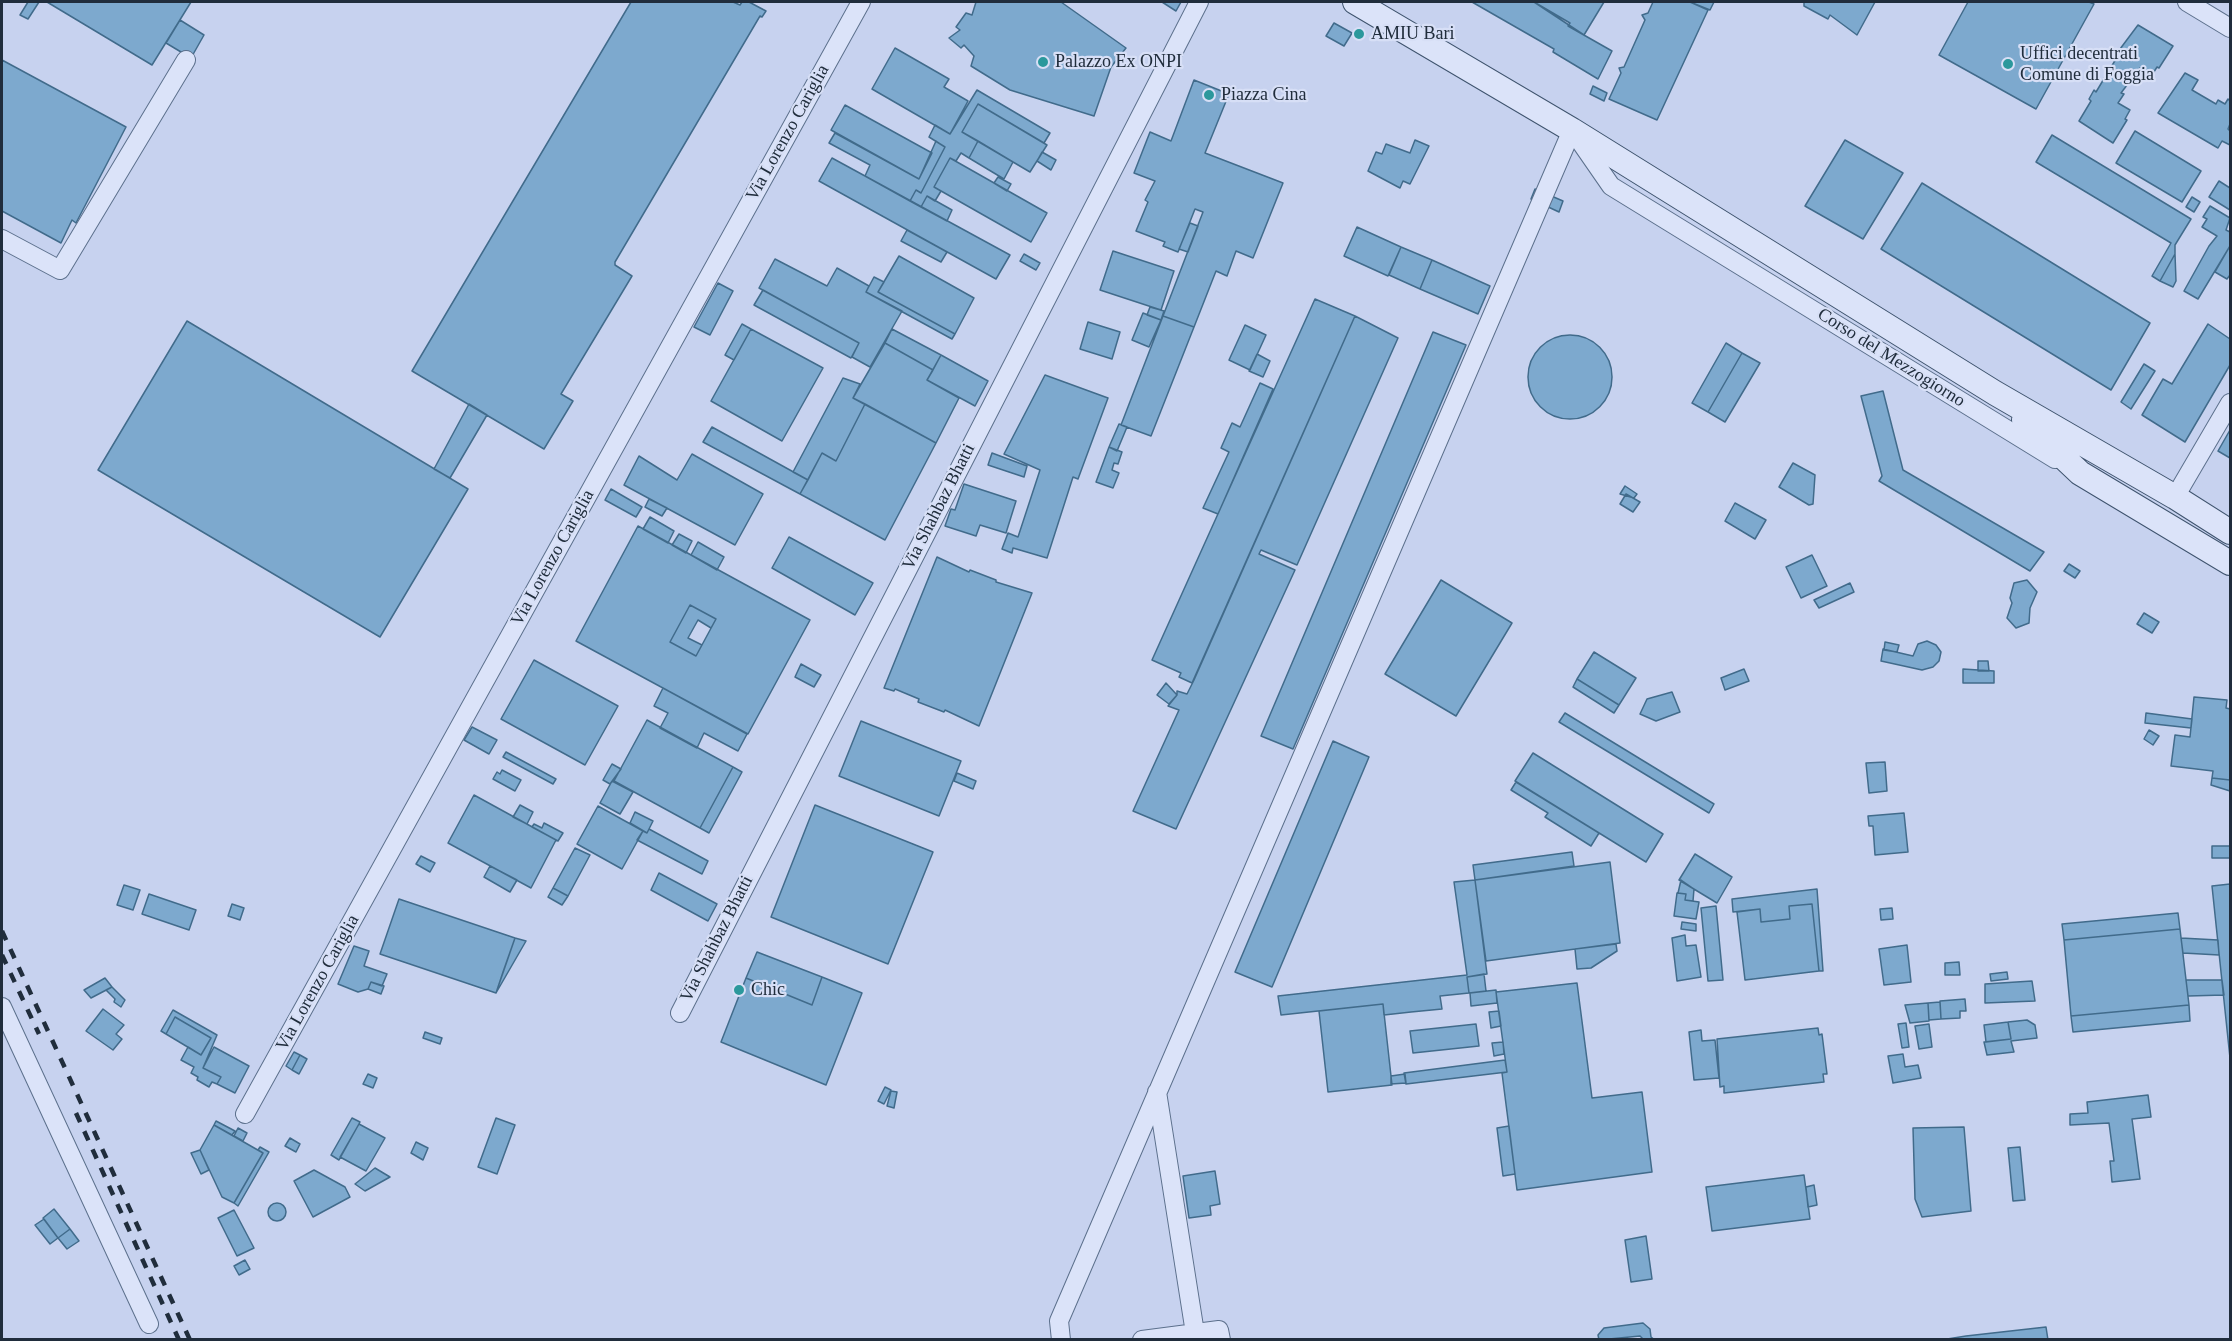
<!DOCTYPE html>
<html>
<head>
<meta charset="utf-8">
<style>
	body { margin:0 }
	#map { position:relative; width:2232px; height:1341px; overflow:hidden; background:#c7d2ef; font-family:Georgia,serif }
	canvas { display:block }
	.frame { position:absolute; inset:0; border:3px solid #202d3c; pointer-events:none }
</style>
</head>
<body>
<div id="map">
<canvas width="2232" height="1341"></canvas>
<div class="frame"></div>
</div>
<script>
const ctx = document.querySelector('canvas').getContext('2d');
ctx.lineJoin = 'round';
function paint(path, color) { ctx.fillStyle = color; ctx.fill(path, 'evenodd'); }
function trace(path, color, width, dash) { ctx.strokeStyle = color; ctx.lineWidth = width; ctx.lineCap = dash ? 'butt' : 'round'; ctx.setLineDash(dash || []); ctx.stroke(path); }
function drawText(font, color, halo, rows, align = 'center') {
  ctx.font = font + ' Georgia,serif'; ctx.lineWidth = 4.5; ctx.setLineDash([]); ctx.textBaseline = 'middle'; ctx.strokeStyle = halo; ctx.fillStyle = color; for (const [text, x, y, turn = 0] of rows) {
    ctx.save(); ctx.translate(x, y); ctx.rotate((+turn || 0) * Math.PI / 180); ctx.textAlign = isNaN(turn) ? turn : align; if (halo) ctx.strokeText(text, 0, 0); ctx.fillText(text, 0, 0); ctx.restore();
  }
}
const building = new Path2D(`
	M28,2H39L28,19L20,15Z
	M47,2H191L152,65Z
	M631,2H733L740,5L742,2H749L766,11L762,17L760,16L615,262V265L632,276L561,394L573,401L544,449L412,371Z
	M976,2H1061L1126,48L1111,67L1094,116L1010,90L971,66L974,56L964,45L961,48L949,38L960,30L956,27L966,13L972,15Z
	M1162,2H1181L1176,11Z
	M1472,2H1534L1570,23L1568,26L1612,51L1598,79L1553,52L1554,49Z
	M1534,2H1604L1584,35Z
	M1653,2H1690L1708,10L1657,120L1609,99L1621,73L1619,68L1624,67L1645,20L1642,15L1648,13Z
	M1690,2H1714L1710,10Z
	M1804,2H1875L1857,35L1830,15L1828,19L1804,6Z
	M1968,2H2089L2094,4L2036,109L1939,55Z
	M180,20L204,35L191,58L166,43Z
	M1334,23L1352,33L1344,46L1326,36Z
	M2138,25L2173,46L2159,68L2157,67L2152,75L2140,68L2121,93L2124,94L2118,103L2130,110L2125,119L2127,120L2113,143L2079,121L2091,101L2089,99L2094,90L2096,92L2119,54L2117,53Z
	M895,48L949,79L944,87L968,101L950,134L872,89Z
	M2,60L126,127L76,223L72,220L61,243L2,211Z
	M2185,73L2198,80L2192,90L2216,104L2218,100L2225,104L2228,99L2230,101V124L2228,129L2230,131V145L2222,141L2218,148L2158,113Z
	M1194,80L1229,94L1205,153L1283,183L1253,258L1236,251L1227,276L1216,271L1194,327L1163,316L1203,212L1195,209L1178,252L1163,246L1165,242L1136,231L1148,202L1145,200L1155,181L1134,173L1150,132L1171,141Z
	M1593,86L1607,93L1604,101L1590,94Z
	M977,90L1050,133L1044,143L978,104L962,132L978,141L969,158L961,153L956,161L950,158L934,187L941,191L935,201L927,196L921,207L910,201L916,190L921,193L945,147L929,137L935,125L950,134Z
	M978,104L1047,145L1030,172L962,132Z
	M845,105L932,153L919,179L831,130Z
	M2135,131L2201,171L2182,202L2116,163Z
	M835,133L919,179L936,141L945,147L921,193L916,190L910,201L865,176L870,165L829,143Z
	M2052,135L2191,219L2175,245V254L2160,281L2152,276L2171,243L2036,162Z
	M1415,140L1429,146L1410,184L1403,181L1400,188L1368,171L1376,152L1382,154L1386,144L1410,153Z
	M1845,140L1903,173L1863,239L1805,206Z
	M978,141L1013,162L1004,179L969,158Z
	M1042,152L1056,160L1051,170L1037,161Z
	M832,158L1010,255L996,279L819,181Z
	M950,158L1047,213L1031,242L934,187Z
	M998,177L1011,184L1007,191L994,183Z
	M2219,181L2230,188V210L2209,197Z
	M1922,183L2150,323L2111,390L1881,249Z
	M1535,189L1563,201L1559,212L1531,199Z
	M927,196L952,210L947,221L921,207Z
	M2192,197L2200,202L2194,212L2186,207Z
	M2210,206L2230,218L2226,230L2230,232V246L2198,299L2184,291L2209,246L2217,236L2202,227L2207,219L2203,217Z
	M1190,223L1198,226L1188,252L1179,249Z
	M1357,227L1401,247L1388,276L1344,256Z
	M907,230L947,252L941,262L901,241Z
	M2230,246V275L2227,279L2215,272Z
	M1401,247L1432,260L1420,289L1389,275Z
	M1113,251L1174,271L1161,310L1100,290Z
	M1024,254L1040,263L1036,270L1020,261Z
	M2175,254L2176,281L2173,287L2160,281Z
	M899,256L974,298L955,334L878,292Z
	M775,259L827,286L837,268L869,286L866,292L902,311L870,367L852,357L859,343L759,288Z
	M1432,260L1490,286L1478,314L1420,289Z
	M874,277L884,282L878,292L955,334L952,339L866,292Z
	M718,283L733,291L710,335L694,327Z
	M763,290L859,343L851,358L754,305Z
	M1315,299L1355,316L1192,683L1179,677L1181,673L1152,660Z
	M1150,307L1164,311L1161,320L1147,315Z
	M1143,313L1161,320L1149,347L1132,340Z
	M1163,316L1194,327L1151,436L1121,425Z
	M1355,316L1398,338L1297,565L1261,550L1259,554L1295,570L1176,829L1133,811L1179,710L1168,706L1177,695V691L1187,694L1194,680Z
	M187,321L468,489L380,637L98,470Z
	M1088,322L1120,332L1112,359L1080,349Z
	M742,324L751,329L734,360L725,355Z
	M2208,324L2230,339V365L2185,442L2142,415L2163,379L2172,384Z
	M1245,325L1266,335L1250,370L1229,360Z
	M751,329L823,368L782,441L711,401Z
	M892,329L941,355L933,370L885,343Z
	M1433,332L1466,345L1293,749L1261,736Z
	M1528 377a42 42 0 1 1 84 0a42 42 0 1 1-84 0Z
	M885,343L933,370L927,380L959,398L936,443L853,398Z
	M1726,343L1742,353L1708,412L1692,403Z
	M1742,353L1760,363L1725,422L1708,412Z
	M1257,354L1270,361L1263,377L1249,371Z
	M941,355L988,381L975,406L927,380Z
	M2144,364L2155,371L2131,409L2121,402Z
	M1045,375L1108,398L1078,479L1073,477L1047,558L1013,548L1012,553L1002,549L1008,533L1018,537L1040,470L1004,454Z
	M843,378L860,384L853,398L865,404L836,461L822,453L808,480L793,472Z
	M1260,383L1273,389L1218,514L1203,508L1229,452L1221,448L1232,423L1240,427Z
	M1883,391L1903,470L2044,552L2030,571L1879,481L1882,476L1861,396Z
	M469,404L487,415L450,478L434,469Z
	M865,404L936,443L885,540L800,494L822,453L836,461Z
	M1119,424L1127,427L1117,451L1109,447Z
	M712,427L808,480L800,494L703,442Z
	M2230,430V458L2218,451Z
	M1109,447L1122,452L1118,464L1114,463L1112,470L1119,473L1113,488L1096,482Z
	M992,453L1027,466L1024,477L988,465Z
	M692,454L763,494L735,545L624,485L639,456L677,480Z
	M1793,463L1815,475L1813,504L1809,505L1779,487Z
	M964,484L1016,501L1006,533L980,525L976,536L945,526L951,509L955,510Z
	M1625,486L1637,494L1634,498L1620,494Z
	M611,489L642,507L636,517L605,500Z
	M1626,494L1640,502L1633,512L1620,504Z
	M649,499L667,508L662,516L645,507Z
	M1735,503L1766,520L1755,539L1725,521Z
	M650,517L674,531L668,543L643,529Z
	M638,526L810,620L748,734L576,641ZM690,605L716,619L696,656L670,642Z
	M679,534L692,541L686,553L672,545Z
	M789,537L873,583L855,615L772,568Z
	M698,542L724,557L717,570L691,555Z
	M1812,555L1827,586L1801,598L1786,567Z
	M937,557L969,572L970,570L996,580V582L1032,593L979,726L945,710L944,712L918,702L919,699L895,689L894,691L884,688Z
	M2069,564L2080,571L2075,578L2064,571Z
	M1441,580L1512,623L1456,716L1385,674Z
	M2027,580L2037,592L2030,608L2029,623L2016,628L2007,618L2012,603L2010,598L2014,583Z
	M1850,583L1854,592L1819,608L1814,600Z
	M690,605L716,619L711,628L698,620L688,638L702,645L696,656L670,642Z
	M2144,613L2159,622L2152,633L2137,624Z
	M1927,641L1936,645L1941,652L1939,661L1933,667L1922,670L1881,661L1883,649L1913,656L1918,644Z
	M1885,642L1899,645L1897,652L1884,650Z
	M1594,652L1636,678L1619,705L1577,679Z
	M534,660L618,706L585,765L501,719Z
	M1978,661H1988L1989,671H1978Z
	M801,664L821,675L814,687L795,677Z
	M1744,669L1749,681L1725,690L1721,678Z
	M1963,669L1994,671V683H1963Z
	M1577,679L1619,705L1614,713L1573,687Z
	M1166,683L1177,695L1169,704L1157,695Z
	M663,688L747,734L738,751L704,733L697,748L660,728L668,713L654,706Z
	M1672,692L1680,712L1656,721L1640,714L1647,699Z
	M2194,697L2227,700L2226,708L2230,709V780L2212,778L2213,771L2171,766L2175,735L2190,737Z
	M1565,713L1714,804L1709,813L1559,722Z
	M2146,713L2192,719L2191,728L2145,723Z
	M647,720L733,767L700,828L614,781Z
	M861,721L961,761L939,816L839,776Z
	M472,727L497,740L489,754L464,740Z
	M2149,730L2159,736L2153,745L2144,739Z
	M1333,741L1369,757L1272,987L1235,972Z
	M506,752L556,779L553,784L503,757Z
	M1533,753L1663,834L1646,862L1515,781Z
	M1885,762L1887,791L1869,793L1866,763Z
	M612,764L621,769L610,784L603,780Z
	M733,767L742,772L709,833L700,828Z
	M502,770L521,780L515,791L493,779L497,772L500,774Z
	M957,773L976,781L973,789L954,781Z
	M2212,778L2230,780V791L2211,785Z
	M612,781L633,792L620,814L600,803Z
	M1516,782L1599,833L1591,846L1545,817L1548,813L1511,790Z
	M474,795L556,840L531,888L448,843Z
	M520,805L533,812L527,824L513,817Z
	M815,805L933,852L888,964L771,917Z
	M598,806L643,831L622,869L577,844Z
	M635,812L653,821L647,833L630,823Z
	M1904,813L1908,852L1875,855L1873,826H1869L1868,816Z
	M544,823L563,833L558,841L532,827L534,824L542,828Z
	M649,829L708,861L702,874L637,840L643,831L647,833Z
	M2212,846H2230V858H2212Z
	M575,848L590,855L568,896L553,888Z
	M1572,852L1574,866L1475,880L1473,865Z
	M1695,854L1732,877L1717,903L1679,880Z
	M421,856L435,863L430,872L416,864Z
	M1610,862L1620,943L1486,961L1475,880Z
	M490,866L517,880L510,892L484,877Z
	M659,873L717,904L708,921L651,890Z
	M1475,880L1487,974L1467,977L1469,993L1440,996L1442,1009L1411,1012L1384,1015L1383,1004L1281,1015L1278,996L1467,975L1454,882Z
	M1681,880L1694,889L1693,901L1685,900L1686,894L1678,893Z
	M2230,884V1058L2212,886Z
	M124,885L140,890L133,910L117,905Z
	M553,888L568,896L562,905L548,897Z
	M1817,889L1823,971H1819L1812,904L1789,906L1790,919L1761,922L1760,909L1733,912L1732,899Z
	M1677,893L1686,894L1685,900L1699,902L1696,919L1674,916Z
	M149,894L196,910L189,930L142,914Z
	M399,899L515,938L496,993L380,954Z
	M232,904L244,908L240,920L228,916Z
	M1812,904L1819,971L1745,980L1737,912L1760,909L1761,922L1790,919L1789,906Z
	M1716,906L1723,980L1708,981L1701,908Z
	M1892,908L1893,919L1881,920L1880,909Z
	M2178,913L2180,929L2064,940L2062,924Z
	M1682,922L1696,924V931L1681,929Z
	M2180,929L2189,1005L2071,1016L2064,940Z
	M1685,935L1686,946L1696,945L1701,977L1677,981L1672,938Z
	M515,938L526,941L496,993L503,972Z
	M2181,938L2218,940L2219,955L2183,953Z
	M1616,944L1617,951L1591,968L1577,969L1575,949Z
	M1907,945L1911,982L1884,985L1879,949Z
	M354,946L369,951L364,966L387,974L382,986L371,982L368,989L358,992L338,984Z
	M757,952L822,977L812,1005L746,978Z
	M1959,962L1960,975H1945V963Z
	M2007,972L2008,979L1991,981L1990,974Z
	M1484,974L1486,991L1469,993L1467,977Z
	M822,977L862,993L826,1085L721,1042L746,978L812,1005Z
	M105,978L112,987L91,998L84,990Z
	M2186,980H2222L2224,995L2188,996Z
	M2032,981L2035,1001L1985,1003V984Z
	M371,982L384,986L381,994L368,989Z
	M1577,983L1592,1098L1642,1092L1652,1172L1517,1190L1502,1073L1507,1072L1496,992Z
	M112,987L125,1000L121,1007L114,1002L115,999L106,990Z
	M1496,990L1497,1003L1471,1006L1470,993Z
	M1965,999L1966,1011H1960V1018L1941,1019L1940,1001Z
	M1940,1002L1941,1019L1929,1020L1928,1003Z
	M1928,1003L1929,1021L1910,1023L1905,1005Z
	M1383,1004L1392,1085L1328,1092L1319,1011Z
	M2189,1005L2190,1021L2073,1032L2071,1016Z
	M103,1009L124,1025L116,1034L122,1039L113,1050L86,1031Z
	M173,1010L217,1035L203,1068L221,1077L217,1084L212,1082L209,1087L197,1080L198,1077L191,1073L194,1067L181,1060L188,1047L201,1055L211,1038L175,1017L166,1034L161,1031Z
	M1499,1011L1501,1026L1491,1028L1489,1012Z
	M175,1017L211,1038L201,1055L166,1034Z
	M2027,1020L2035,1025L2037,1038L2011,1041L2014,1052L1987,1055L1984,1042L2011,1039L2008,1022Z
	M2008,1022L2011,1039L1986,1042L1984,1025Z
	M1906,1023L1909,1047L1902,1048L1898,1024Z
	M1476,1024L1479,1046L1413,1053L1410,1031Z
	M1929,1024L1932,1047L1919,1049L1915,1026Z
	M1818,1028L1819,1035L1822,1034L1827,1074H1823L1824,1082L1724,1093V1086L1720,1087L1717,1039Z
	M1701,1030L1702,1041L1715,1040L1719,1078L1694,1080L1689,1032Z
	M425,1032L442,1038L440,1044L423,1038Z
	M1503,1042L1504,1054L1494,1056L1492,1043Z
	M214,1047L249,1066L235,1093L217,1084L221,1077L203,1068Z
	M294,1052L300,1055L292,1070L286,1066Z
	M1903,1054L1905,1067L1918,1065L1921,1078L1893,1083L1888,1056Z
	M300,1055L307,1059L299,1074L292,1070Z
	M1505,1060L1507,1072L1406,1084L1404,1073Z
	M368,1074L377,1078L373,1088L363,1084Z
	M1405,1074L1406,1083L1391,1084V1076Z
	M885,1087L891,1090L884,1104L878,1101Z
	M891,1091L897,1092L894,1108L887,1106Z
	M2148,1095L2151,1117L2132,1119L2140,1179L2112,1182L2110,1161H2114L2109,1123L2070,1125V1114L2088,1113L2087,1102Z
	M352,1118L360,1122L339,1160L331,1155Z
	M496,1118L515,1125L497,1174L478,1167Z
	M216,1121L235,1131L232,1135L214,1125Z
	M359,1124L385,1138L366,1171L340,1157Z
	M214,1125L263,1153L234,1203L222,1197L200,1150Z
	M1509,1126L1515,1174L1503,1176L1497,1128Z
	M1964,1127L1971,1211L1922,1217L1915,1199L1913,1128Z
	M238,1128L247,1133L243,1141L234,1136Z
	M290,1138L300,1144L296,1152L285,1146Z
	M416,1142L428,1148L423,1160L411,1153Z
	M260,1147L269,1152L238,1206L234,1203L263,1153L258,1150Z
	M2020,1147L2025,1200L2013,1201L2008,1148Z
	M200,1150L209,1170L201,1174L191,1153Z
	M375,1168L390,1177L365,1191L355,1184Z
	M314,1170L345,1187L350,1197L313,1217L294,1181Z
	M1215,1171L1220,1204L1210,1206L1211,1215L1189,1218L1183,1176Z
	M1804,1175L1810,1219L1712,1231L1706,1187Z
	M1814,1185L1817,1205L1808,1207L1806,1187Z
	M268 1212a9 9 0 1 1 18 0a9 9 0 1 1-18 0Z
	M54,1209L70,1229L58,1238L43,1218Z
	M234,1210L254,1248L237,1256L218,1218Z
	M44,1219L58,1238L50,1244L35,1225Z
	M70,1229L79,1241L67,1249L58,1238Z
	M1646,1236L1652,1279L1631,1282L1625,1240Z
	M245,1260L250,1269L239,1275L234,1266Z
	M1643,1323L1650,1329L1651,1337L1655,1340H1644L1640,1336L1599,1340L1598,1335L1604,1328Z
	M2046,1327L2048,1340H1941L1966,1336Z`);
paint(building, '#7da9ce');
trace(building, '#416b8b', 1.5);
const street = new Path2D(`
	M2187,2L2230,28
	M1575,134L1611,186L2055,459
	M2,239L60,270L186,60
	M2175,497L2230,403
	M2,1007L149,1324
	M680,1013L1199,2
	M1157,1092L1195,1333
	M245,1114L861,2
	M1061,1340L1059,1321L1572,130
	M1142,1340L1219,1330L1221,1340`);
const secondary = new Path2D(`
	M1355,2L1572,130L1995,393L2175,497L2230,532
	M2024,420L2080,473L2230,563`);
trace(street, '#5c708c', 20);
trace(secondary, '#3f546e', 26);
trace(street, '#dbe3f9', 18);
trace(secondary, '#dbe3f9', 24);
trace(new Path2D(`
	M2,931L190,1340
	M2,955L39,1034
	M76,1113L179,1340`), '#202d3c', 4.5, [10, 10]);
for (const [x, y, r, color] of [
	[1359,34,6,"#2b989c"],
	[1043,62,6,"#2b989c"],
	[2008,64,6,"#2b989c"],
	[1209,95,6,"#2b989c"],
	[739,990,6,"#2b989c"]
]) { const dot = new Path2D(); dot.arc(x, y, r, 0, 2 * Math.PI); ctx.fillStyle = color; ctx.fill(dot); trace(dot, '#d7dff6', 2); }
drawText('18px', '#202d3c', '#d7dff6', [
	["AMIU Bari",1371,34],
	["Uffici decentrati",2020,54],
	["Comune di Foggia",2020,75],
	["Palazzo Ex ONPI",1055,62],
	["Piazza Cina",1221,95],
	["Chic",751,990]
], 'left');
drawText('18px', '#202d3c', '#d7dff6', [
	["Via Lorenzo Cariglia",788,133,-61],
	["Corso del Mezzogiorno",1891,358,32],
	["Via Shahbaz Bhatti",939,507,-63],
	["Via Lorenzo Cariglia",553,558,-61],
	["Via Shahbaz Bhatti",717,939,-63],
	["Via Lorenzo Cariglia",318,983,-61]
]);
</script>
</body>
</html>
